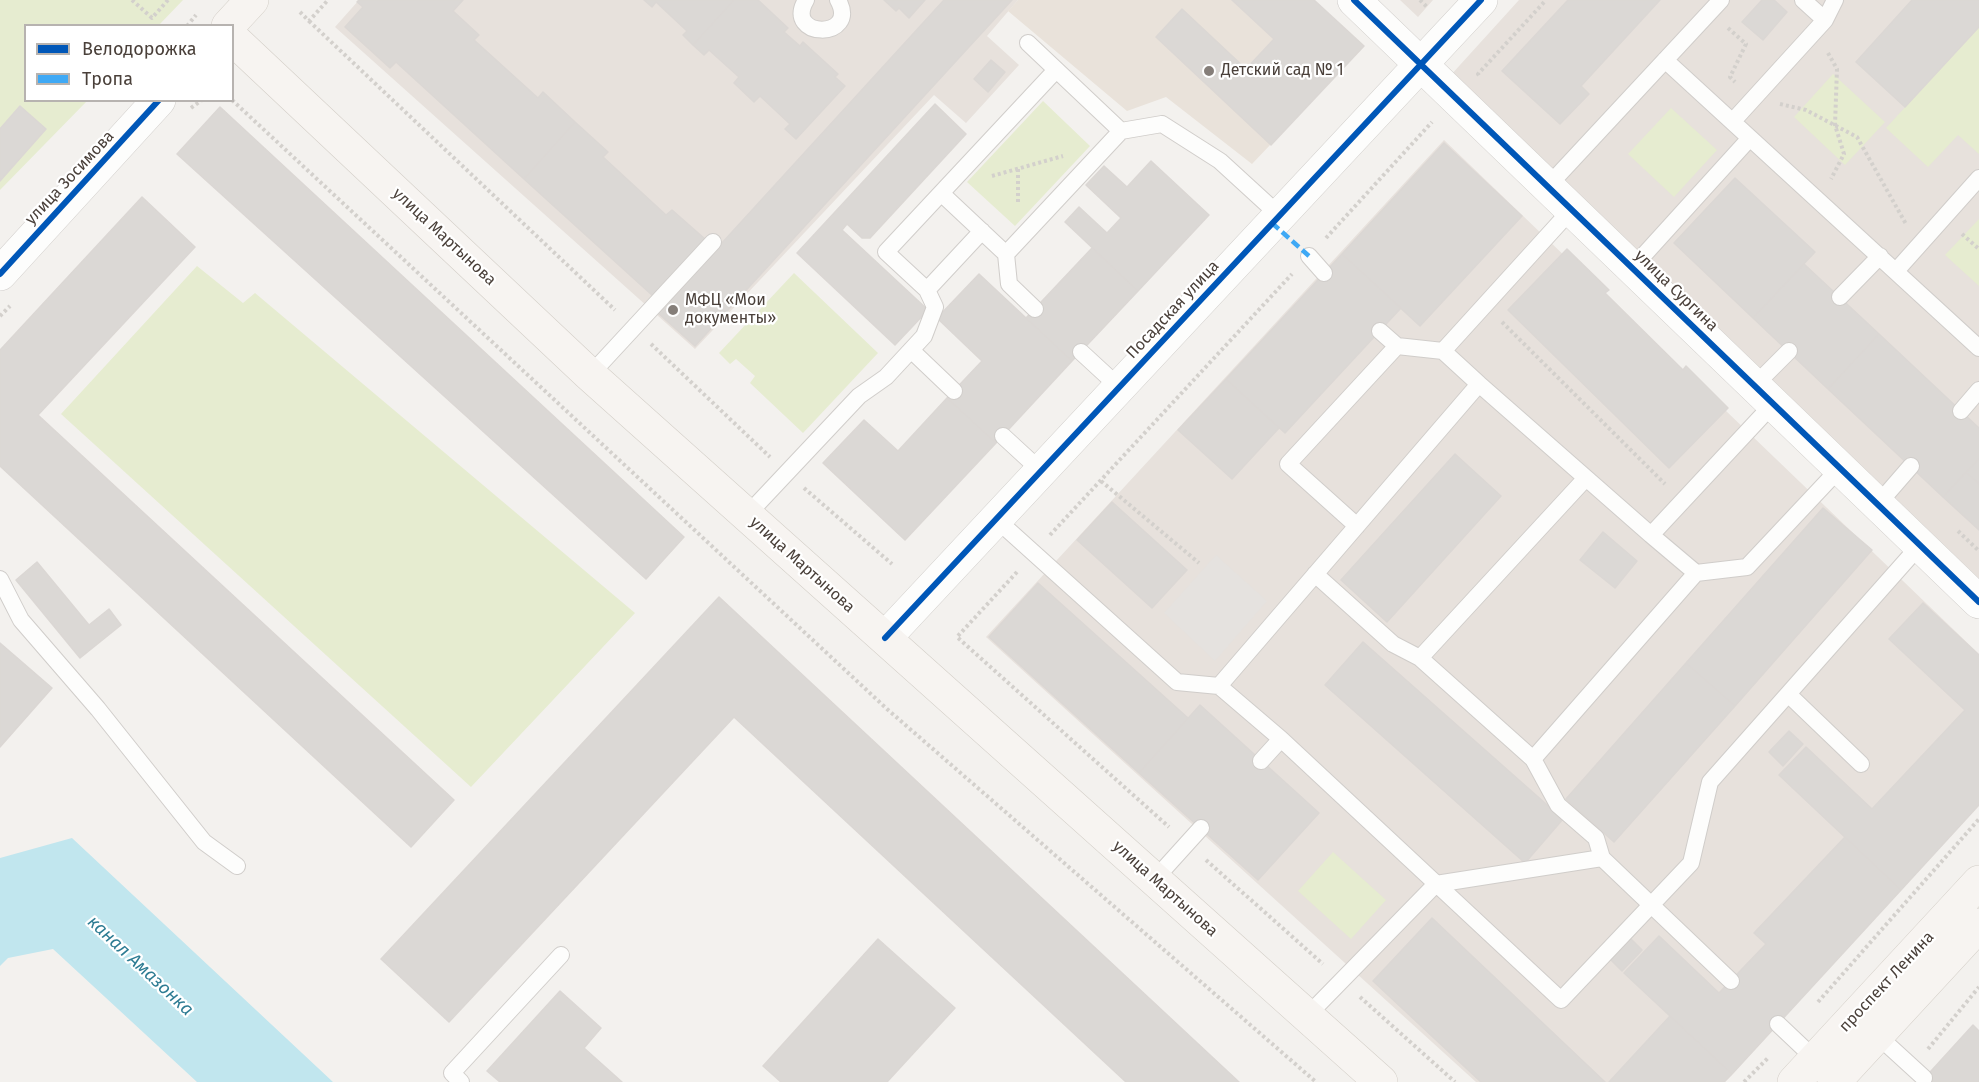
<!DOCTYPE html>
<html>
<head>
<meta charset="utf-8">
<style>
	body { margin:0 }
	#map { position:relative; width:1979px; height:1082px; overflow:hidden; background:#f3f1ee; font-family:"Fira Sans",sans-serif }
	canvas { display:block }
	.legend { position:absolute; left:24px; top:24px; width:210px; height:78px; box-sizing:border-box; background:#fff; border:2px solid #b7b3b0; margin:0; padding:8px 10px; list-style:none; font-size:18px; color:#4a403a }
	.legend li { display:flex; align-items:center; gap:12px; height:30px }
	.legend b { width:30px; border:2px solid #b7b3b0 }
</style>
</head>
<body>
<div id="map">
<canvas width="1979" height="1082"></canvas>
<ul class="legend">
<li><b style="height:8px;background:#0057b8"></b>Велодорожка</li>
<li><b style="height:8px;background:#3fa9f5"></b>Тропа</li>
</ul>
</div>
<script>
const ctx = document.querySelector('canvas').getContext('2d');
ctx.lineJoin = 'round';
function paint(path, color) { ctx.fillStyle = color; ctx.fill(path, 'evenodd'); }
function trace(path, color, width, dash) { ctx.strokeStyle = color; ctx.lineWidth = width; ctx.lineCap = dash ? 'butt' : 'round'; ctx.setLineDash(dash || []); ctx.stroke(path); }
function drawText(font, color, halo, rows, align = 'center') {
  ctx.font = font + ' "Fira Sans",sans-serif'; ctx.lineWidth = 4.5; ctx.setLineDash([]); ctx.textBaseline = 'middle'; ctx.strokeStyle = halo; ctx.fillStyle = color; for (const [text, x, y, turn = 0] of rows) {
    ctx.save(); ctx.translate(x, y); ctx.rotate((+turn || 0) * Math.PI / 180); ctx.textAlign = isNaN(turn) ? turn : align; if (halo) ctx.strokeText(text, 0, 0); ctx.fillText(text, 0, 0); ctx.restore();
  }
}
paint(new Path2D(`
	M359,0H1018L987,36L1019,65L966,123L934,95L695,349L335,27Z
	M1400,0H1433L1418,17Z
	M1519,0H1979V579L1450,76Z
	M1444,140L1979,654V805L1725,1082H1476L986,637Z`), '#e7e1dc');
paint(new Path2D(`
	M1018,0H1314L1364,46L1252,164L1166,97L1127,111L1008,11Z`), '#e9e2da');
paint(new Path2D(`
	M0,0H183L159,25L26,26V100L87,101L0,190Z
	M1979,27V154L1958,135L1928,167L1886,128Z
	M1833,74L1885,122L1845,165L1794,117Z
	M1043,101L1090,146L1015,226L967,182Z
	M1671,108L1717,150L1674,197L1628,154Z
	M1979,219V286L1945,255Z
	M197,266L243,303L255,293L635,613L471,787L61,414Z
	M794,273L878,353L803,433L750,383L755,376L736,359L730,364L719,353Z
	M1333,852L1386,900L1351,939L1298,891Z`), '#e6ecd0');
paint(new Path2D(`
	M1216,555L1267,601L1215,661L1164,613Z`), '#e5e2df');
paint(new Path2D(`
	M72,838L333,1082H197L53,949L8,958L0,966V858Z`), '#c1e6ee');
const building = new Path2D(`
	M359,0H463L453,11L479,35L474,40L538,98L543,92L575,122L524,179L396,62L390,68L345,27L363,7L357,2Z
	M644,0H734L693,45L683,35L687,31L656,2L652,7Z
	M734,0H758L788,28L784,32L800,46L803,42L838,74L835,77L845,86L796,139L785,129L790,124L760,96L754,102L734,83L739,77L709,50L704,55L693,45Z
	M884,0H925L909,18L899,8L896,11Z
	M944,0H1012L695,346L658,313Z
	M1232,0H1314L1364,46L1271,145L1156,37L1182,9L1246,69L1274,39Z
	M1568,0H1660L1581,86L1589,94L1560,124L1502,71Z
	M1762,0H1774L1787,12L1763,40L1742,22Z
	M1912,0H1979V27L1905,107L1856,62Z
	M991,60L1005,72L988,92L974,79Z
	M935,104L966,134L870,238H862L847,224L842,230L928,310L895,345L797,253Z
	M20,106L46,129L0,181V129Z
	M220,107L684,537L646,579L177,154Z
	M575,122L608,152L603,157L666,215L672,210L705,239L653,296L524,179Z
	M1444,143L1522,216L1420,326L1342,254Z
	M1151,161L1209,215L1138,291L1065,222L1079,207L1107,233L1121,218L1086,185L1104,166L1127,187Z
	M1735,178L1815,252L1753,318L1674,243Z
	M142,197L195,247L38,415L454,800L411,847L0,466V350Z
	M1092,248L1138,291L1072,361L1026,318Z
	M1567,249L1609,290L1605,293L1683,370L1686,366L1728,408L1669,468L1508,310Z
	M1342,254L1401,308L1285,433L1226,379Z
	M1804,264L1879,334L1828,389L1753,318Z
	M979,274L1072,361L996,443L947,398L982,361L937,318Z
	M1879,334L1979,428V459L1943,497L1828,389Z
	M1226,379L1279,428L1232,479L1178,430Z
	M947,398L996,443L905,540L823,463L864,420L898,451Z
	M1455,454L1501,496L1387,622L1341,580Z
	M1979,459V484L1966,472Z
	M1966,472L1979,484V530L1943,497Z
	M1112,502L1187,570L1152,608L1077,540Z
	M1823,508L1872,550L1735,706L1686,663Z
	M1603,532L1637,561L1615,588L1580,560Z
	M37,562L89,625L109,609L121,625L80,658L16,580Z
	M1038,583L1188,718L1139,773L989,637Z
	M719,597L1239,1082H1126L734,717L449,1022L381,959Z
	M1923,603L1979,655V805L1901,890L1779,775L1806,747L1872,809L1965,710L1889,639Z
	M1363,642L1563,819L1525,863L1325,685Z
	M0,643L52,688L0,747Z
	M1686,663L1735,706L1614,842L1566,799Z
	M1200,705L1319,813L1258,880L1139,773Z
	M1789,731L1803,744L1783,766L1769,752Z
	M1845,837L1901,890L1732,1074L1624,973L1659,936L1719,993L1766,944L1754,933Z
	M1432,918L1605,1082H1481L1373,981Z
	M1628,936L1642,950L1622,971L1608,957Z
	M878,939L955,1008L887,1082H781L763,1066Z
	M560,991L601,1028L584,1048L622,1082H500L487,1071Z
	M1670,1016L1732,1074L1724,1082H1609Z
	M1973,1025L1979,1031V1082H1921Z`);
paint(building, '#dbd8d5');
trace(building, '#dbd7d4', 1.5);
const lane = new Path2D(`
	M806,0C783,39 860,40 838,0
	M1803,0L1825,20
	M1028,43L1121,131L1162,124L1220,161L1279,215
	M1665,60L1979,348
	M1733,121L1825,20L1835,0
	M1548,186L1721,0
	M941,193L1006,254L1121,131
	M982,231L927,290L886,252L1056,70
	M1006,254L1009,284L1035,309
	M1309,256L1324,273
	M1633,267L1750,138
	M1896,271L1979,178
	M1840,297L1880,256
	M1380,331L1397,346L1443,351L1572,209
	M911,350L954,391
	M1081,352L1119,387
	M590,375L713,242
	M1479,384L1651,535L1774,403
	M1755,385L1789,351
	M1961,411L1979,390
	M1003,436L1041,471
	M1586,478L1420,658L1533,759L1696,573L1747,567L1840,468
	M1878,504L1911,466
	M747,515L859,396L886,377L924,336L935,307L927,290
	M996,519L1177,682L1219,686L1479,384L1443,351
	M1357,526L1288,464L1397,346
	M1651,535L1696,573
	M1315,574L1393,644L1420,658
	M0,579L21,620L98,709L204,842L237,866
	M1219,686L1281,739L1261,761
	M1281,739L1561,1000L1691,863L1710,782L1788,694
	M1533,759L1558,805L1596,838L1602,858
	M1861,764L1788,694L1920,545
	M1154,880L1201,828
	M1307,1016L1436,884L1602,858L1731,981
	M1778,1024L1815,1059
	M1877,1035L1924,1078
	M461,1082L452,1073L561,955`);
const street = new Path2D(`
	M1354,0L1979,602
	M0,274L159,100
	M885,638L1481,0`);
const secondary = new Path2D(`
	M228,26L252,0
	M232,38L590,375L1381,1082
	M1794,1082L1979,882
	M1834,1082L1979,925`);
trace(lane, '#d0cdca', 18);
trace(street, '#d0cdca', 34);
trace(secondary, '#d3cec7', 34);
trace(new Path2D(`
	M132,0L152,18L168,0
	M1420,0L1428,8
	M300,12L309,21L328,0
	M309,21L615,310
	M187,26L196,15
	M1728,28L1746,44L1730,77L1735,82
	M1828,53L1837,69L1835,125L1844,154L1831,179
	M1479,75L1478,74L1546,0
	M232,100L887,709L1316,1082
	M1780,104L1806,110L1857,137L1906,224
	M191,108L202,100
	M1018,169V205
	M992,176L1063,156
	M1962,234L1979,249
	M1326,238L1432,122
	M0,316L10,306
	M1502,322L1665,484
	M651,344L770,457
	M1101,481L1199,563
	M804,488L892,564
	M1958,531L1979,551
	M1050,535L1292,274
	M1017,572L957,637L1169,827
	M1206,860L1323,964
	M1360,997L1455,1082
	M1818,1002L1979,819
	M1928,1049L1979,987
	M1744,1082L1769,1057`), '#d3d0cc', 4, [3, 3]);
trace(lane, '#fdfdfc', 16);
trace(street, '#fdfdfc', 33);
trace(secondary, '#f7f4f1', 33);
trace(new Path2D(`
	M1272,223L1309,256`), '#3fa9f5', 4.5, [9, 4.5]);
trace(new Path2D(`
	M1354,0L1979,602
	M0,274L159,100
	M885,638L1481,0`), '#0057b8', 6);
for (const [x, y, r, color] of [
	[1209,71,6,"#857e79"],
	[673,310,6,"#857e79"]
]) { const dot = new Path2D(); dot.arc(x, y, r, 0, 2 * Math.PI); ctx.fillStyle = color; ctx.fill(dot); trace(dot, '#fff', 2); }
drawText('16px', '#4a403a', '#fff', [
	["Детский сад № 1",1221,71],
	["МФЦ «Мои",685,301],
	["документы»",685,319]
], 'left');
drawText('16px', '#4a403a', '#fff', [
	["улица Зосимова",70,178,-47],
	["улица Мартынова",444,237,43],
	["улица Сургина",1676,291,44],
	["Посадская улица",1173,310,-47],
	["улица Мартынова",802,565,42],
	["улица Мартынова",1165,889,42],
	["проспект Ленина",1887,982,-47]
]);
drawText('italic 18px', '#2e7c93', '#fff', [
	["канал Амазонка",140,966,43]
]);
</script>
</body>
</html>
